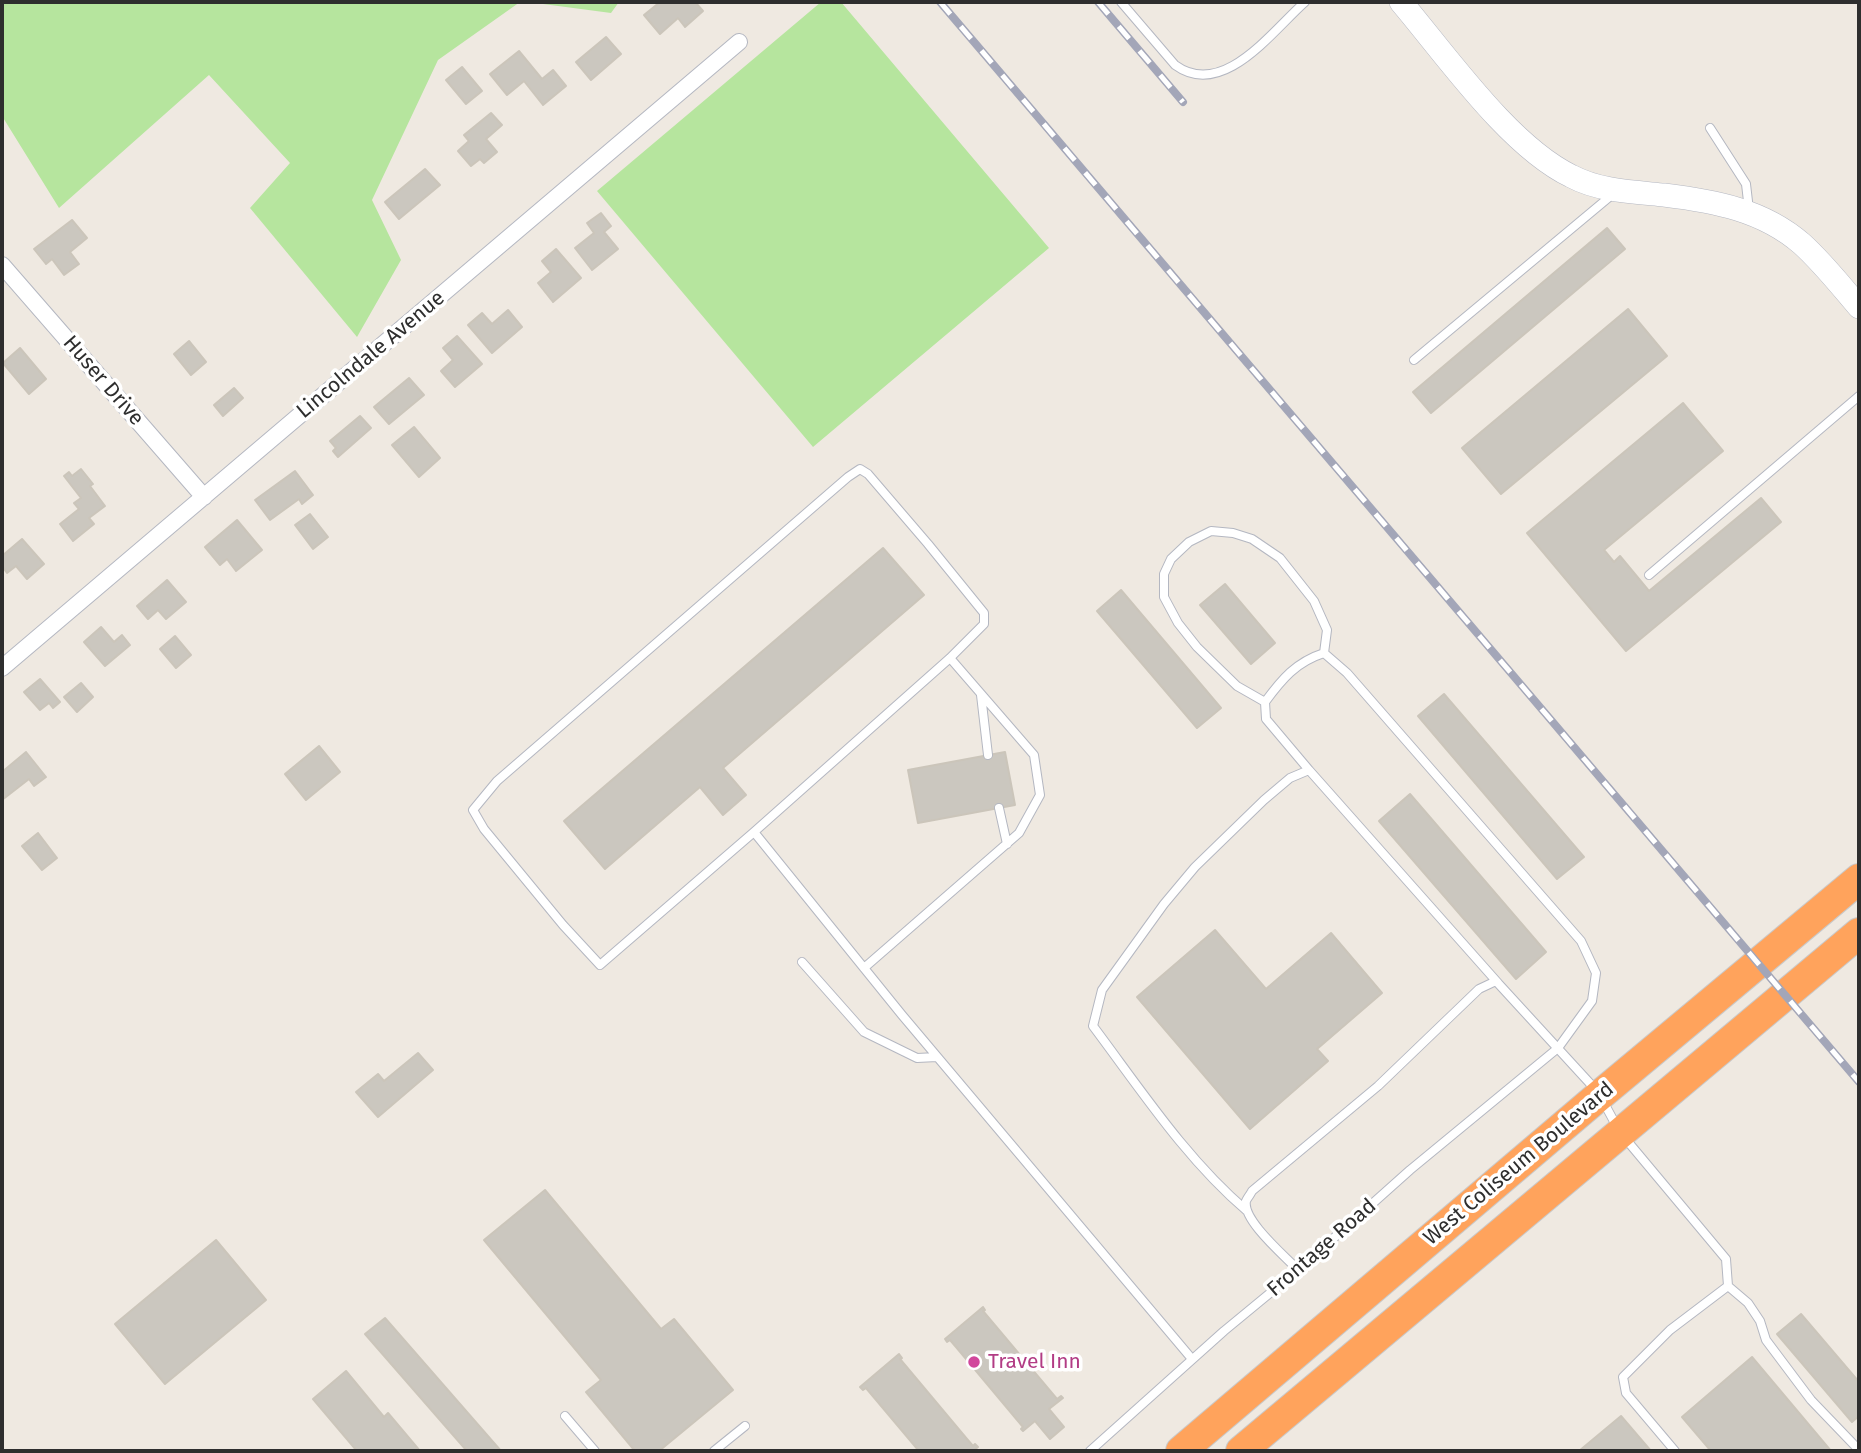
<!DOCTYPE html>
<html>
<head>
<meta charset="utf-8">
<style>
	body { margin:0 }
	#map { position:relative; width:1861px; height:1453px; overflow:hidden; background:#efe9e1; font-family:"Fira Sans",sans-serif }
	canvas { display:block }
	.frame { position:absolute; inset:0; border:4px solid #2e2e2e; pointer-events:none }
</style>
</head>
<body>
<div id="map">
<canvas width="1861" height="1453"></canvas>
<div class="frame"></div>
</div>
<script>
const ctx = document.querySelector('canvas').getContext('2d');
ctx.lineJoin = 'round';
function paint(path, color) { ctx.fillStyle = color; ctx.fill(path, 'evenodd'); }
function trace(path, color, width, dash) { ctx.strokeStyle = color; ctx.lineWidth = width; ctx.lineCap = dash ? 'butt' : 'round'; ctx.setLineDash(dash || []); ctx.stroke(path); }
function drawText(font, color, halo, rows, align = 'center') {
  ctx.font = font + ' "Fira Sans",sans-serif'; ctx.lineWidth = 7; ctx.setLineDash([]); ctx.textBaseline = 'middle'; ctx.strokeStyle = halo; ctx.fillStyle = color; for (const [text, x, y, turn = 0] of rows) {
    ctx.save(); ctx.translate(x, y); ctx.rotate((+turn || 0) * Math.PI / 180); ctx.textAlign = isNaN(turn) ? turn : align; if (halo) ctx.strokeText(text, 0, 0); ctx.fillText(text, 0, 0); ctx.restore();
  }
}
paint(new Path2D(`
	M2,2H520L438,60L372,200L401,260L357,337L250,208L290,163L209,75L59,208L2,116Z
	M528,2H619L611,13Z
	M821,2H841L1049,248L813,447L597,191Z`), '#b6e59e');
const building = new Path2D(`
	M660,2H695L703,11L685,27L678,18L660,34L644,15Z
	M606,37L621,54L591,80L576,62Z
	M519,51L542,79L553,70L566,86L543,105L524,81L507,95L490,74Z
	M462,67L482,91L466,104L446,80Z
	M491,113L502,125L486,139L497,152L484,163L480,159L471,166L458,151L469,141L464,135Z
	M425,169L440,185L399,219L385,202Z
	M601,213L611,226L604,232L618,249L592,270L575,248L594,233L587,223Z
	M72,220L87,238L70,252L79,264L64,275L52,259L46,264L34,249Z
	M1607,228L1625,249L1431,413L1413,392Z
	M556,249L581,278L553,302L538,283L551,272L542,261Z
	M1628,309L1667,356L1501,494L1462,448Z
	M508,310L522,327L492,353L468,325L482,313L492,324Z
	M457,336L482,364L455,387L441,371L453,360L443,348Z
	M189,341L206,362L191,375L174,354Z
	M20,348L46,379L29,394L3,363Z
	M409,378L424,395L389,424L374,407Z
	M234,388L243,398L223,416L214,405Z
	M1683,403L1723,451L1604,550L1614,562L1620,556L1649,591L1761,498L1781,522L1626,651L1527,533Z
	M360,416L371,428L338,457L333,451L336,448L330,441Z
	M414,427L440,458L419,477L392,445Z
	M81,469L93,484L90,486L105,506L89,518L94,524L73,541L60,524L79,509L74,503L81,498L64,476L69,472L72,476Z
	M295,471L313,495L302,504L299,499L270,520L255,500Z
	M310,514L328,537L313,549L295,525Z
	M237,520L262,550L236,571L227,559L220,565L205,547Z
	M22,539L44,564L27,579L16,566L7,573L2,566V556Z
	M883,548L924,595L723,768L746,795L723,815L700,787L605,869L564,821Z
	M167,580L186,602L166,619L158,610L148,619L137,606Z
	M1225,584L1275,643L1251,664L1200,605Z
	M1121,590L1221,708L1197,728L1097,611Z
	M101,627L114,642L122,635L130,645L105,666L84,642Z
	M175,636L191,655L176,668L160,649Z
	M40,679L60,702L53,708L49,703L40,710L24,692Z
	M81,683L93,697L77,712L64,697Z
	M1444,694L1584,857L1557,879L1418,716Z
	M319,746L340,772L306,800L285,774Z
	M26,752L46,777L34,786L29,779L2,800V772Z
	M1005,752L1015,805L918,823L908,770Z
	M1410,794L1546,952L1516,979L1379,821Z
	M38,833L57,858L42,870L22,846Z
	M1215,930L1266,989L1331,933L1382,993L1317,1049L1328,1061L1250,1129L1137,997Z
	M418,1053L433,1070L378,1117L356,1092L378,1074L384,1081Z
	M545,1190L661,1329L674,1319L733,1390L659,1451H635L586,1392L601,1380L484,1240Z
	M216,1240L266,1300L165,1384L115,1324Z
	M983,1307L985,1310L983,1311L1057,1399L1061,1396L1063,1398L1049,1409L1064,1427L1050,1439L1035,1421L1023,1431L1021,1429L1023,1427L956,1347L950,1340L947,1342L945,1339Z
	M1801,1314L1859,1382V1416L1852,1422L1777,1334Z
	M385,1318L501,1451H467L365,1334Z
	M899,1354L902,1358L900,1359L967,1439L973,1446L975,1444L978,1447L973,1451H919L866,1388L863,1390L860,1387Z
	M1752,1357L1831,1451H1711L1682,1417Z
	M346,1371L384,1417L388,1413L420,1451H357L313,1399Z
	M1621,1416L1651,1451H1579Z`);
paint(building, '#cbc7bf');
trace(building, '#cbc5ba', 2);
const lane = new Path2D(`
	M1121,2L1175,65C1223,100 1272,31 1305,2
	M1710,128L1746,184L1749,210
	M1414,360L1613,194
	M860,469L868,474L928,544L984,613V624L950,658L754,832L600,965L563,925L484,829L473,810L497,781L848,477Z
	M1649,575L1859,396
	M981,695L988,755
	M1265,702L1237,686L1197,647L1178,623L1164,597V574L1171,559L1189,542L1211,531L1233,533L1252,539L1280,558L1314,601L1327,630L1324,653
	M999,808L1007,844
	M754,832L902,1015L1192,1359
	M802,962L864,1032L917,1058L937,1057
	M864,968L1019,833L1040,795L1034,755L950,658
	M1603,1101L1617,1127
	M1624,1137L1726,1259L1728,1286L1670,1330L1623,1377L1626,1393L1675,1451
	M1247,1211C1186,1159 1141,1090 1093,1026L1102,990L1164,904L1195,867L1264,800L1290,778L1309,770L1498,983
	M1298,1270C1285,1256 1242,1220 1246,1201C1246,1200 1252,1192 1252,1191L1378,1086L1479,989L1496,981L1596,1090
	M1728,1286L1748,1303L1760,1321L1766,1340L1811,1400L1859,1450
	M565,1416L595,1451
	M714,1451L745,1426
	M1090,1451L1224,1331L1298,1270L1410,1170L1558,1048L1592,1001L1596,973L1581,941L1347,673L1324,653C1296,662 1282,679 1265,702L1266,719L1309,770`);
const street = new Path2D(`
	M2,265L204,497
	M2,668L739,42`);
const secondary = new Path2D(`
	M1401,2C1446,55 1509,146 1571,176C1599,191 1633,192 1664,195C1714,201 1763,210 1802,244C1823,263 1841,286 1859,307`);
const highway = new Path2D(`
	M1181,1451L1600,1095L1859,879
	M1241,1451L1859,933`);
trace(lane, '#b4b7c1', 10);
trace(street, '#b4b7c1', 18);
trace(secondary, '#b4b7c1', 24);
trace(highway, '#c9c9c9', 32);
trace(lane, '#fff', 8);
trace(street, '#fff', 16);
trace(secondary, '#fff', 23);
trace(highway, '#ffa35c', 30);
const rail = new Path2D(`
	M940,2L1859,1082
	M1098,2L1183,102`);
trace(rail, '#a3a6b8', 8);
trace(rail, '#fff', 5, [16]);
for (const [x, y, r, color] of [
	[974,1362,7,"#d1479c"]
]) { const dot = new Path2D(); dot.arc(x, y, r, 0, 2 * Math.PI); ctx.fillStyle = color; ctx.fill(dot); trace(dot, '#fff', 2.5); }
drawText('21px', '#2e2e2e', '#fff', [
	["Lincolndale Avenue",371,355,-40],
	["Huser Drive",103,381,49],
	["West Coliseum Boulevard",1519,1164,-40],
	["Frontage Road",1322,1248,-41]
]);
drawText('21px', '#b23c85', '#fff', [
	["Travel Inn",988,1362]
], 'left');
</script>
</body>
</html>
